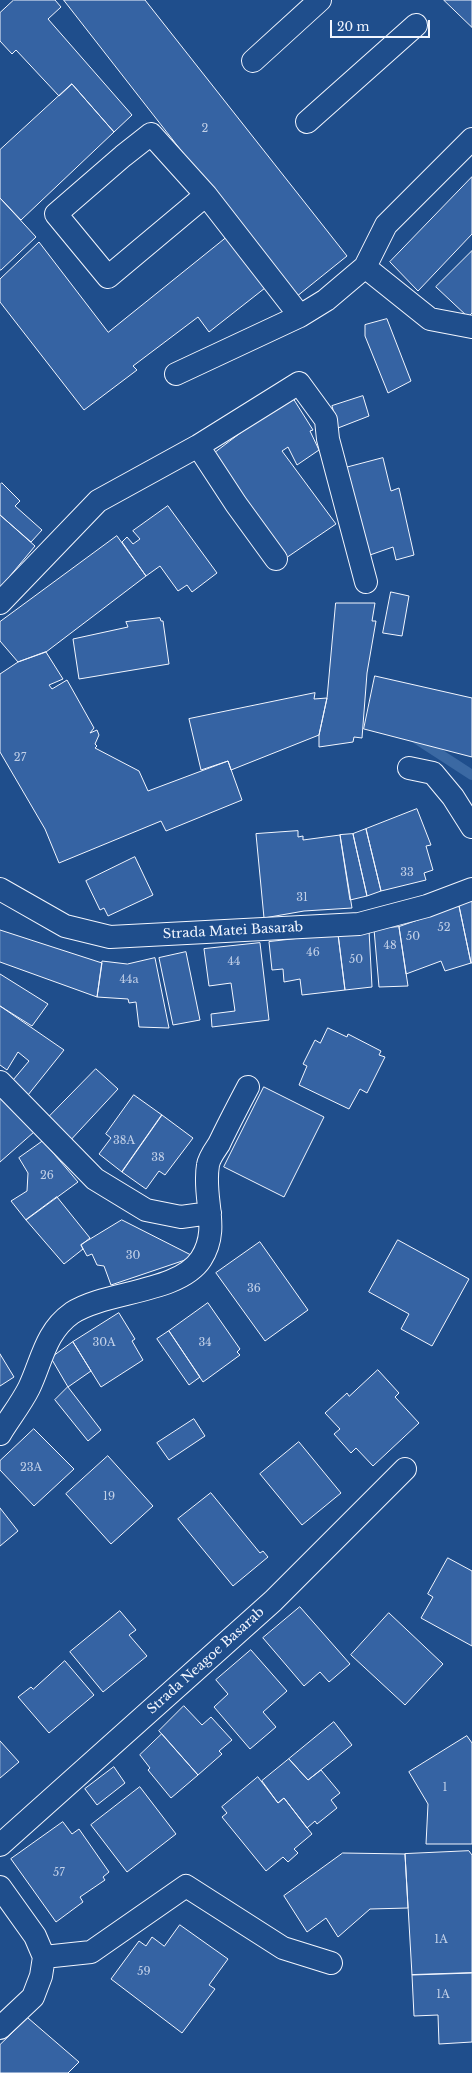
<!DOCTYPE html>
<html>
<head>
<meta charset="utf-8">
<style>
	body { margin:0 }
	#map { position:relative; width:472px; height:2073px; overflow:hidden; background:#1f4e8c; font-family:"Libre Baskerville",serif }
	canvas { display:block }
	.scale { position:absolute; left:330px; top:20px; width:100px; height:18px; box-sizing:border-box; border:2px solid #f2f6ff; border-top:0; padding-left:5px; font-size:12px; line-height:14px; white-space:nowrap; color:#f2f6ff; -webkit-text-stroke:3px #1f4e8c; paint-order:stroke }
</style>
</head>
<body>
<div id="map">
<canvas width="472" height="2073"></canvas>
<div class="scale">20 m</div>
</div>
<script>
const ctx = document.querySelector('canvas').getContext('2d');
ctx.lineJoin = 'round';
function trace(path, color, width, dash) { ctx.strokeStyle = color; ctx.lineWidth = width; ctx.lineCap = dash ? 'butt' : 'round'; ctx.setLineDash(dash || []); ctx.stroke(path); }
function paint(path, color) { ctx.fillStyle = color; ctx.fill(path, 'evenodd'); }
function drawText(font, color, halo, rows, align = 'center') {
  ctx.font = font + ' "Libre Baskerville",serif'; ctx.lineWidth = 3; ctx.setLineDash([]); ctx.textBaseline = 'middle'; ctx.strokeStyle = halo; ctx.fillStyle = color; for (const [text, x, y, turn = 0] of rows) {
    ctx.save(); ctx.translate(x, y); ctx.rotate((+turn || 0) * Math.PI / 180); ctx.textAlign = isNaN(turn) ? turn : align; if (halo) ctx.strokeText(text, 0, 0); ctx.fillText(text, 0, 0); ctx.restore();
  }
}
trace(new Path2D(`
	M415,738L472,775`), '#3b69a3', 10);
const building = new Path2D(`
	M14,0H55L61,7L48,19L132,115L114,132L72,84L59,96L16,50L12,54L0,41V13Z
	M64,0H145L347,256L296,297Z
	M444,0H472V27Z
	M72,84L114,132L21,220L0,198V150Z
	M472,177V234L418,291L390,262Z
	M0,198L36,237L1,270H0Z
	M226,238L265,288L209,332L198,317L133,366L137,370L84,410L0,302V279L39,242L108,332Z
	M472,251V313L468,317L436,287Z
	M387,319L411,381L388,393L365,336V325Z
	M291,395L313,430L310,431L319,450L297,465L288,447L282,451L336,524L286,558L212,455Z
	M363,396L369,416L338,428L332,406Z
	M383,458L391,491L399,488L414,555L396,560L393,547L367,556L345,468Z
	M2,483L20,501L15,506L42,530L31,542L0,515V485Z
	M168,506L217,573L192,592L187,585L178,591L160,566L146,576L122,542L127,537L133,544L140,539L133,531Z
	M0,515L35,546L0,588Z
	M117,536L146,576L46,652L18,662L0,641V622Z
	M391,592L409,596L402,636L383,633Z
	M336,603H375L372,621H376L367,673L362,738L354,737L353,742L319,747V735L327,698Z
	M160,618L161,621H163L169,664L79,679L73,639L128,627L126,622Z
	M46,652L63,679L49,685L52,689L67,680L94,728L90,733L97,730L99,735L95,744L97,746L95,748L139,771L148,791L228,761L242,800L166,831L161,821L59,863L45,829L0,752V674L18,662Z
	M375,676L472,698V757L364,729Z
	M315,693L314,699L327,698L319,735L231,770L228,761L201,770L189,719Z
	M417,809L431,845L426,846L433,870L424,873L426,880L381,891L366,829Z
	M366,829L381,891L367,896L353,834Z
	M298,831V837L303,836V840L340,835L352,908L304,911L264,918L256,834Z
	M353,834L367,896L350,900L340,835Z
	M135,857L153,895L108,916L104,908L100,910L86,881Z
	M472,900V963H471L459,906Z
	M459,906L471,963L445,971L441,961L406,974L399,927Z
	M399,927L408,986L379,987L374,929Z
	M0,930L102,963L97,997L0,962Z
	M369,930L372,987L345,990L338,934Z
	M338,934L345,990L302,995L300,979L284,982L283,969L272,970L269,942Z
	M260,943L269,1020L212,1027L211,1014L235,1011L231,983L209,986L204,949Z
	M186,952L200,1020L173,1025L159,958Z
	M155,958L169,1028L139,1027L136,1002L129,1003L128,999L97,997L102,961L127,964Z
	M0,974L48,1004L32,1026L0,1006Z
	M0,1006L64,1050L24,1100L8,1086L29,1061L18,1052L7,1070L0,1065Z
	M328,1028L347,1037L348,1034L381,1051L379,1055L385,1057L367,1093L360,1089L349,1109L299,1085L307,1066L303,1064L315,1040L320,1043Z
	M96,1069L118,1089L67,1144L44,1122Z
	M264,1087L324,1117L284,1197L224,1167Z
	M0,1092L34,1132L0,1162Z
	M134,1095L162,1115L122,1172L99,1154L111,1138L106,1134Z
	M162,1115L193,1138L165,1175L159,1171L146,1189L122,1172Z
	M43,1141L78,1182L26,1220L11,1201L27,1191L28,1173L19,1158Z
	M57,1197L90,1238L81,1245L83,1249L64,1264L26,1220Z
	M122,1220L191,1255L194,1257L111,1285L104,1266L97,1265L92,1254L87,1256L81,1245Z
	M398,1240L469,1279L432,1346L401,1329L409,1314L369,1292Z
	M260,1242L308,1310L265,1341L216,1273Z
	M208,1303L240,1349L237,1352L240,1355L203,1382L169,1331Z
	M119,1313L135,1339L132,1341L143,1360L101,1387L73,1342Z
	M169,1331L200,1377L189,1385L157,1339Z
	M73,1342L91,1371L68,1387L51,1358Z
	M0,1354L14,1377L0,1386Z
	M378,1370L399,1393L395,1397L419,1423L373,1466L356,1448L351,1453L334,1434L340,1429L325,1413L347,1393L349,1396Z
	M68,1387L101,1430L88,1441L55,1400Z
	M194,1419L205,1436L169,1460L157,1443Z
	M34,1429L74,1469L34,1506L0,1470V1461Z
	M299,1442L341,1493L302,1525L260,1474Z
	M108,1456L153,1506L111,1544L66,1494Z
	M211,1493L260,1553L263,1551L268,1557L233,1586L178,1519Z
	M0,1508L18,1531L0,1546Z
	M448,1558L472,1571V1646L421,1618L433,1597L428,1594Z
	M300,1607L350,1664L329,1682L320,1672L304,1686L263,1638Z
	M120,1611L136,1630L129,1635L147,1656L103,1692L70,1652Z
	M389,1613L443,1664L405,1705L351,1655Z
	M251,1650L287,1691L263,1712L276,1727L250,1749L214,1707L228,1694L216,1680Z
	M65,1661L94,1695L49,1733L18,1697L31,1687L33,1689Z
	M184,1706L202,1725L211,1717L232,1740L219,1751L222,1754L198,1775L159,1731Z
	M334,1722L352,1745L308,1780L289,1759Z
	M162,1734L198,1775L171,1798L148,1770L150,1768L140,1755Z
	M467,1736L472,1743V1844H426L428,1804L409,1772Z
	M0,1741L19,1762L0,1778Z
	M289,1759L308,1780L321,1770L340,1793L331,1800L337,1808L317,1824L315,1821L307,1828L284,1798L278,1803L262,1781Z
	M114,1767L125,1783L97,1805L85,1789Z
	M258,1777L278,1803L284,1798L312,1834L294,1849L298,1853L288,1862L283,1857L266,1871L222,1817L227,1813L222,1807Z
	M140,1787L176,1834L127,1872L91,1825Z
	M63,1822L72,1834L79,1829L109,1872L103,1877L105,1880L80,1897L83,1902L56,1922L11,1859Z
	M469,1851L472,1855V1973L412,1975L405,1854Z
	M343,1853L405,1854L408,1908L370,1909L338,1937L326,1918L307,1932L284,1896Z
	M180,1925L228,1959L209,1985L215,1989L182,2033L111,1979L139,1941L146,1946L152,1937L164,1946Z
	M472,1973V2042L439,2044L438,2015L414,2016L412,1975Z
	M28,2018L79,2062L68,2073H0V2045Z`);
paint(building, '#3563a3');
trace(building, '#f2f6ff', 1);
const minor = new Path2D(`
	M253,61L320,0
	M307,122L416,25
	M206,195L151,134L123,156L56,214L108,277L206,195L300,316
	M365,267L430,319L472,327
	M176,374L300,316L326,300L365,267L386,225L472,139
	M198,446L236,504L276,559
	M0,603L98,501L198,446L299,383L326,420L328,439L366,582
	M409,768L433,773L453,797L472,827
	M0,889L65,926L110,937L359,924L427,906L472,889
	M0,1082L95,1179L146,1210L181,1217L210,1213
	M0,1434C9,1419 21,1404 29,1388C42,1361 45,1332 72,1313C105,1291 179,1293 201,1259C221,1228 202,1199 208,1165C209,1158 215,1150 219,1144C228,1125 238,1106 248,1087
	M0,1845L273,1601L405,1469
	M0,1887L35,1936L44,1957
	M44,1957L91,1952L186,1886L283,1948L331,1963
	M0,2028L33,1997L41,1976L44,1957`);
trace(minor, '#f2f6ff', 24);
trace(minor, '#1f4e8c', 22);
drawText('11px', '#c3d1e8', null, [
	["2",205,129],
	["27",20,758],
	["33",407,873],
	["31",302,898],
	["52",444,928],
	["50",413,937],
	["48",390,946],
	["46",313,953],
	["50",356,960],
	["44",234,962],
	["44a",129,980],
	["38A",124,1141],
	["38",158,1158],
	["26",47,1176],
	["30",133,1256],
	["36",254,1289],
	["30A",104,1343],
	["34",205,1343],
	["23A",31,1468],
	["19",109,1497],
	["1",445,1788],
	["57",59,1873],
	["1A",441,1940],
	["59",144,1972],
	["1A",443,1995]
]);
drawText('13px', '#f2f6ff', '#1f4e8c', [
	["Strada Matei Basarab",233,931,-3],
	["Strada Neagoe Basarab",206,1661,-42]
]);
</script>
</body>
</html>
